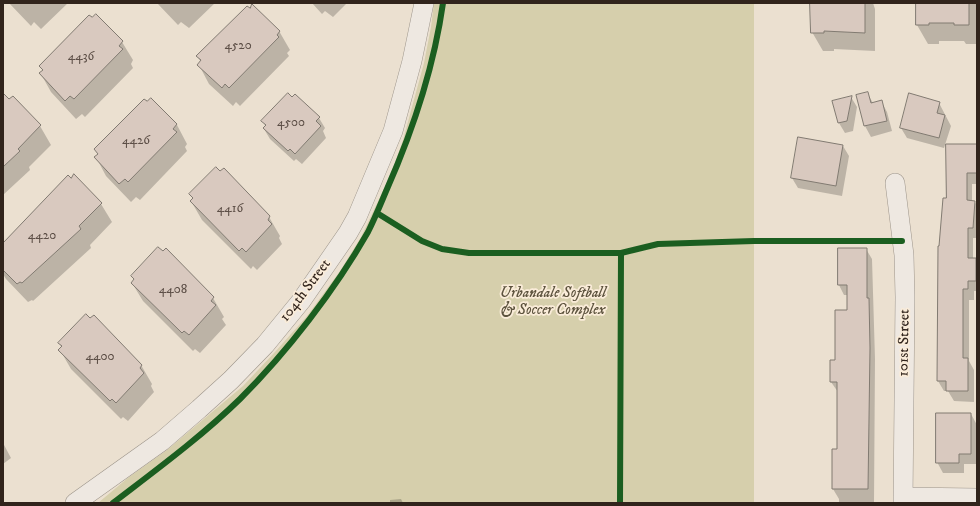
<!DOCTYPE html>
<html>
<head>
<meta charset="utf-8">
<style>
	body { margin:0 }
	#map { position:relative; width:980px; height:506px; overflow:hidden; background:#ebe0d0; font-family:"IM FELL DW Pica",serif }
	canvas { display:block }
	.frame { position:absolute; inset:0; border:4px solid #31241c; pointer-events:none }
</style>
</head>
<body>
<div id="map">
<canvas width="980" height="506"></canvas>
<div class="frame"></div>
</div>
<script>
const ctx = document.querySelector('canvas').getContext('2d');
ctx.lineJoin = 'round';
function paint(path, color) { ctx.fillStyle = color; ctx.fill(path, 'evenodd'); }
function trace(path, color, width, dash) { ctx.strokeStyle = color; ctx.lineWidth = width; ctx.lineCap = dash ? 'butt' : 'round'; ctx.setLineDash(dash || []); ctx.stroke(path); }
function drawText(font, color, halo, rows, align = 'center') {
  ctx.font = font + ' "IM FELL DW Pica",serif'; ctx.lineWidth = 3.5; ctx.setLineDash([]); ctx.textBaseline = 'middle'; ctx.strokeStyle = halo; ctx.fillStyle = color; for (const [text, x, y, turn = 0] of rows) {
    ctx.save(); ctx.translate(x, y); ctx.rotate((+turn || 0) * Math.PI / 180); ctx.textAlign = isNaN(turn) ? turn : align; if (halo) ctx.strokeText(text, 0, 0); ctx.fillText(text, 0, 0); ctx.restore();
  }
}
paint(new Path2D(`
	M434,3H754V503H98L129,477L167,450L243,386L275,352L307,316L340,271L361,237L391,174L403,140L424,63L431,27Z`), '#d6cfac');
paint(new Path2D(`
	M9,3H68L41,29L34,22L31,26Z
	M157,3H215L189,28L181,22L178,25Z
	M312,3H347L333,17L325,11L322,14Z
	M811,3H873L875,9V51L834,49V51H823L812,32Z
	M917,3H977V44H966L964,41H939V44H928L917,25Z
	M96,15L122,42L133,60L131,64L133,68L85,117L82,114L76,119L51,92L41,74L44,71L41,66Z
	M279,31L290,50L287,53L289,56L240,106L236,102L233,106L209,84L199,65L201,62L197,56Z
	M867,93L873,103L881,101L887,112L892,131L871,137L865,126L857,95Z
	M13,97L40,126L51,145L29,167L30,170L3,195V102L9,101Z
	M851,97L857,107L853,131L845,133L839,123L833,101Z
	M151,99L177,125L187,144L185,147L187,151L140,200L136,197L131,202L106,176L96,157Z
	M939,103L951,126L944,148L907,138L901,128Z
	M319,118L325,128L323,131L326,138L302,164L296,159L294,161L270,139L264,129L266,127L263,122Z
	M977,145V184H972V201L975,202L977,206V238H973V259H975L977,262V291H974V300H969V361L974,370V402L954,401L948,391H944L938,381L947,199Z
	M843,146L849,156L842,196L798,188L792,178Z
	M191,195L269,217L280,236L279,238L282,244L257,270L253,266L251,269L202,220L191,201L193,199Z
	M101,204L112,222L90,245L91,248L33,301L32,300L28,302L6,279L3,274V244Z
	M839,249H866L872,259L875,359L874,503H839V499L833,489L838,450V392L831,382L848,311V295H844L839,285Z
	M132,276L213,298L224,317L222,319L226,325L200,353L195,349L193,351L143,301L132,283L134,280Z
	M59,343L141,365L152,384L151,386L154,392L128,421L123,417L121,419L71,369L60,350L62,348Z
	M971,414L977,425V464H964V473H943L937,462Z
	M3,443L11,458L3,464Z
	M401,499L403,503H390V500Z`), '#0003');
const building = new Path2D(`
	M810,3H865V33L824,31V33H811Z
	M916,3H969V25H954V23H929V25H916Z
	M252,4L280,31L277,35L279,37L229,88L225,84L222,88L197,65L201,60L196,56L247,6L250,8Z
	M96,14L123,41L119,46L123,49L74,99L70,96L65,101L39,73L43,70L39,66L89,15L92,17Z
	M868,92L871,103L882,100L887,121L864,126L856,95Z
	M3,93L9,99L13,96L41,125L18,149L20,151L3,167Z
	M288,93L292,97L295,94L320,117L316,121L321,126L295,154L290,149L288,151L263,128L266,125L261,121Z
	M909,93L940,102L937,113L945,115L939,138L900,128Z
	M852,96L847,121L838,123L832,101Z
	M151,98L177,124L173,129L177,132L128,182L125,179L119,184L94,157L98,154L94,149L144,99L147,101Z
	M798,137L843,145L836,186L791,178Z
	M946,144H977V173H967V200L975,201L973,228H968V258H976V281H968V289H963V358H968V391H946V381H937L938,246H939L943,198H946Z
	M216,167L220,171L224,168L270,216L268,220L272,224L246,252L242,248L239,251L190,201L193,198L189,194Z
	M74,174L102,203L79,226L81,229L22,283L20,282L17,284L3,270V243L68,175L71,178Z
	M158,247L163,251L166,248L214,297L211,301L216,305L189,335L184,331L182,333L131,283L134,279L131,276Z
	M838,248H867V298H869L870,348L868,489H832V449H837V382H830V360H835V310H847V285H838Z
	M86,314L90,318L94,315L142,365L140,368L144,373L116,403L112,399L110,401L58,350L62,346L58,343Z
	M936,413H971V454H959V463H936Z`);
paint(building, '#d9c9bf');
trace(building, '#817a71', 1);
const minor = new Path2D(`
	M895,183L904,255L905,297L903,503
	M903,497L977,498
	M75,503L162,441L199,409L231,380L265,345L301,301L328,262L348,233L357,217L393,131L412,61L424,3`);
trace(minor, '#9b9389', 20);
trace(minor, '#eee8e1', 19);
trace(new Path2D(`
	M377,213L422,241L442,249L469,253H621L620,503
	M621,253L658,244L754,241H902
	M113,503C156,470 201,437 240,399C287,352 335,290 368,232C375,218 381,203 387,189C413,130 434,67 443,3`), '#1b5e20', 6);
drawText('13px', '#5c4e46', null, [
	["4520",238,46],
	["4436",81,57],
	["4500",291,123],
	["4426",136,141],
	["4416",230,209],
	["4420",42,236],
	["4408",173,290],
	["4400",100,357]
]);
drawText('15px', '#31241c', '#faecd9', [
	["104th Street",306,291,-53],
	["101st Street",905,343,-89]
]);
drawText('italic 15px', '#5d533e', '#faecd9', [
	["Urbandale Softball",553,294],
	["& Soccer Complex",553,311]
]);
</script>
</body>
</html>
